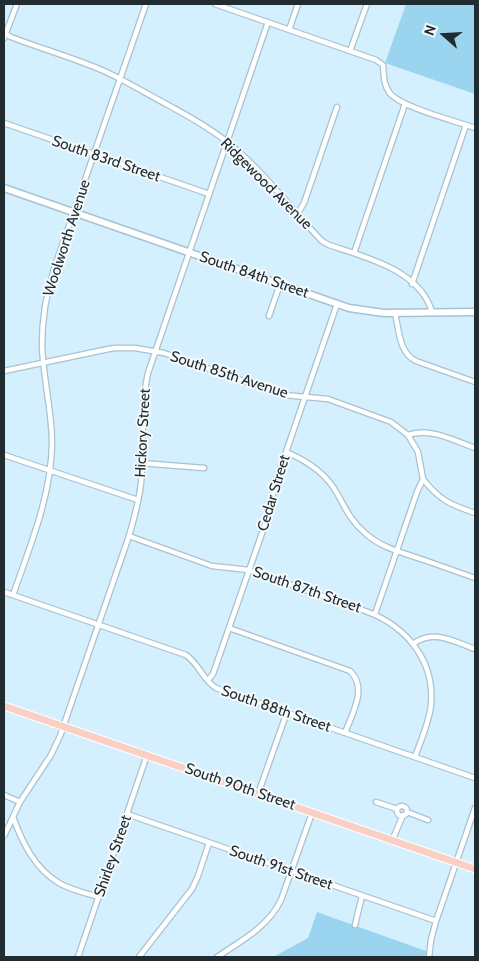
<!DOCTYPE html>
<html>
<head>
<meta charset="utf-8">
<style>
	body { margin:0 }
	#map { position:relative; width:479px; height:961px; overflow:hidden; background:#d4f0ff; font-family:Cabin,sans-serif }
	canvas { display:block }
	.frame { position:absolute; inset:0; border:5px solid #212c31; pointer-events:none }
	.north { position:absolute; left:419px; top:10px; width:50px; height:50px; -webkit-text-stroke:4px #f4f9fc; paint-order:stroke; rotate:289deg; font-size:14px; font-weight:700; line-height:20px; text-align:center; color:#212c31 }
	.north::after { content:''; display:block; margin:auto; width:18px; height:22px; background:#212c31; clip-path:polygon(50% 0,100% 100%,50% 72%,0 100%) }
</style>
</head>
<body>
<div id="map">
<canvas width="479" height="961"></canvas>
<div class="frame"></div>
<div class="north">N</div>
</div>
<script>
const ctx = document.querySelector('canvas').getContext('2d');
ctx.lineJoin = 'round';
function paint(path, color) { ctx.fillStyle = color; ctx.fill(path, 'evenodd'); }
function trace(path, color, width, dash) { ctx.strokeStyle = color; ctx.lineWidth = width; ctx.lineCap = dash ? 'butt' : 'round'; ctx.setLineDash(dash || []); ctx.stroke(path); }
function drawText(font, color, halo, rows, align = 'center') {
  ctx.font = font + ' Cabin,sans-serif'; ctx.lineWidth = 4; ctx.setLineDash([]); ctx.textBaseline = 'middle'; ctx.strokeStyle = halo; ctx.fillStyle = color; for (const [text, x, y, turn = 0] of rows) {
    ctx.save(); ctx.translate(x, y); ctx.rotate((+turn || 0) * Math.PI / 180); ctx.textAlign = isNaN(turn) ? turn : align; if (halo) ctx.strokeText(text, 0, 0); ctx.fillText(text, 0, 0); ctx.restore();
  }
}
paint(new Path2D(`
	M406,4H475V94L385,63Z
	M317,912L426,951L427,957H273L308,938Z`), '#9bd4ef');
const minor = new Path2D(`
	M215,4L376,60L383,65C384,75 383,83 389,92C399,107 456,121 475,128
	M289,30L298,4
	M4,33L11,37C42,49 74,58 104,71C126,81 147,94 168,105C188,116 209,127 227,142C263,170 290,208 322,241L329,245C365,257 420,270 432,312
	M4,38L17,4
	M350,51L367,4
	M4,123L209,194
	M298,213L304,203L337,107
	M354,253L405,104
	M412,284L466,125
	M395,313C399,330 399,353 416,361L475,382
	M269,316L280,284
	M4,371L99,351L114,348H135L164,353L284,395L328,399L391,422L408,435L418,452L423,479L417,492L375,614
	M408,435C430,427 455,441 475,448
	M286,452C308,461 327,474 338,495C346,510 352,522 365,533C381,548 404,553 424,560C441,566 458,572 475,578
	M4,455L138,500
	M141,463L204,468
	M423,479C439,500 451,505 475,513
	M129,536L212,566L249,570L368,612C407,627 435,661 431,705C429,723 421,740 415,757
	M4,592L186,655C199,664 203,680 216,688L475,778
	M13,595C30,546 51,497 52,444C52,410 43,378 42,345C42,319 46,294 54,269L146,4
	M229,628L350,671C368,688 352,714 345,733
	M413,644C433,628 455,642 475,649
	M208,680L213,674L270,510L275,484L337,304
	M258,794L287,712
	M4,795L20,802
	M376,802L397,809
	M397 811a5 5 0 1 1 10 0a5 5 0 1 1-10 0Z
	M407,812L428,820
	M127,814L436,921
	M13,817C22,842 35,869 59,883C71,890 85,893 99,897
	M4,836L20,802L51,755L60,736L129,536C134,519 139,501 141,483C144,446 140,410 148,373L268,22
	M392,841L403,815
	M355,925L362,896
	M78,957L147,755
	M139,957L192,889L198,876L209,843
	M217,957C241,941 268,927 281,900L312,813
	M429,957L431,940L436,921L475,808`);
const secondary = new Path2D(`
	M4,188L349,308L384,313L475,312`);
const primary = new Path2D(`
	M4,706L475,869`);
trace(minor, '#a7c2d0', 7);
trace(secondary, '#a7c2d0', 9);
trace(primary, '#fff', 9);
trace(minor, '#fff', 4.5);
trace(secondary, '#fff', 6);
trace(primary, '#facfc4', 7);
drawText('15px', '#212c31', '#f4f9fc', [
	["South 83rd Street",106,159,19],
	["Ridgewood Avenue",266,184,45],
	["Woolworth Avenue",67,238,-72],
	["South 84th Street",254,275,19],
	["South 85th Avenue",229,375,18],
	["Hickory Street",143,433,-87],
	["Cedar Street",274,493,-73],
	["South 87th Street",307,590,19],
	["South 88th Street",276,709,19],
	["South 90th Street",240,787,19],
	["Shirley Street",113,856,-71],
	["South 91st Street",281,868,19]
]);
</script>
</body>
</html>
